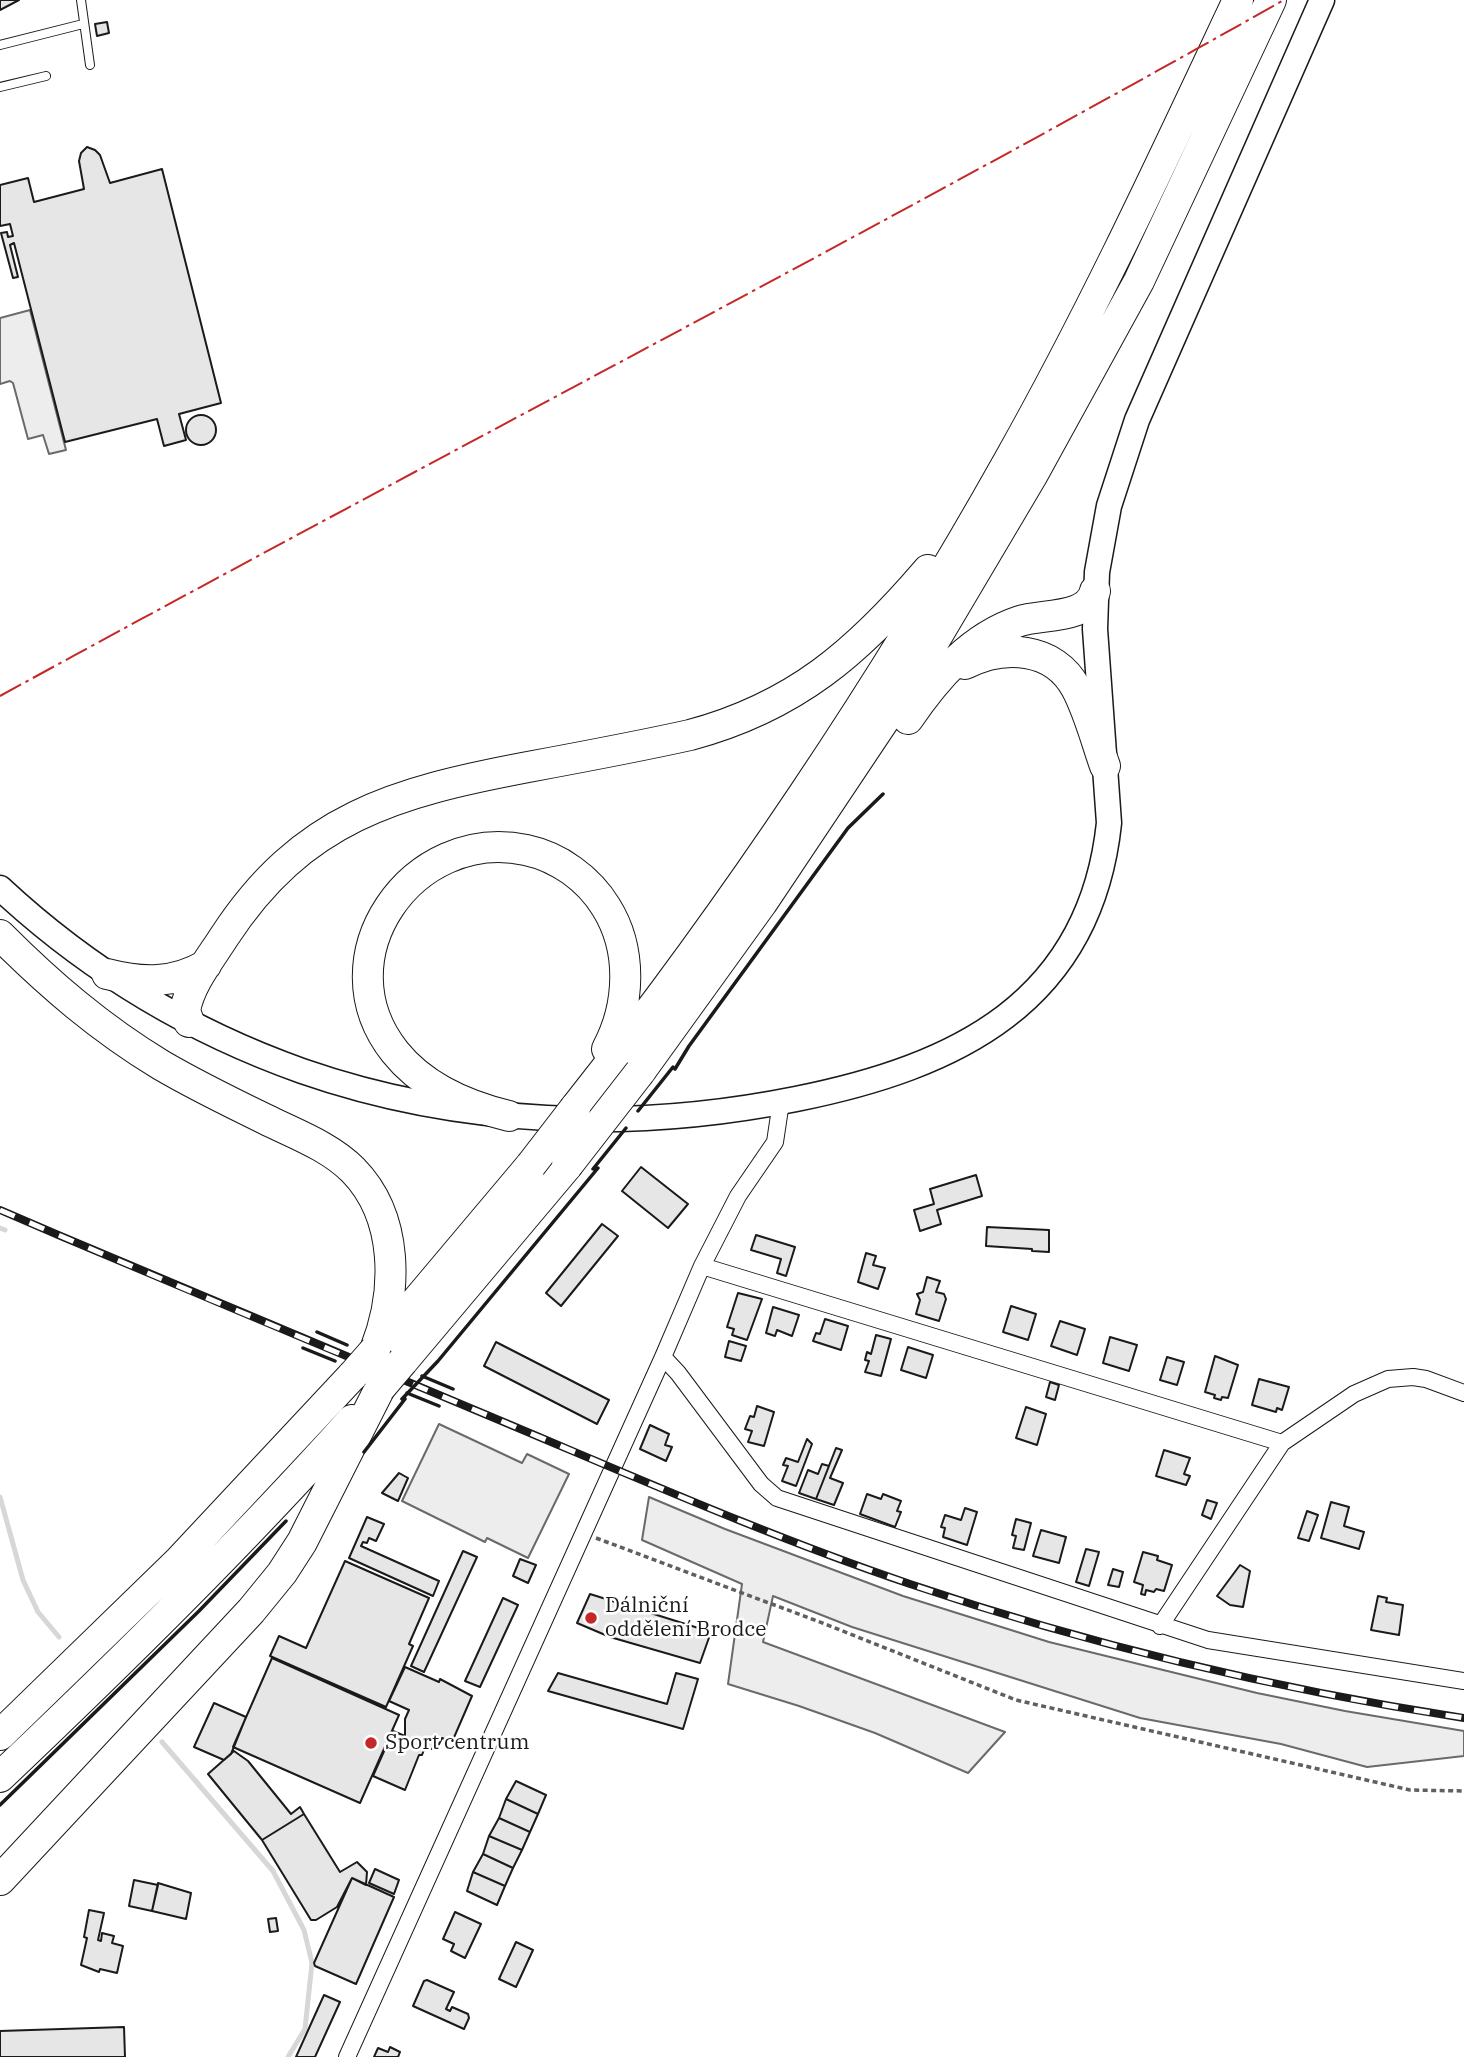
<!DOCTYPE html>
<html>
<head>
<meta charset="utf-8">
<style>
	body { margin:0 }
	canvas { display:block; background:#fff }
</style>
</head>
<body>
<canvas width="1464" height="2057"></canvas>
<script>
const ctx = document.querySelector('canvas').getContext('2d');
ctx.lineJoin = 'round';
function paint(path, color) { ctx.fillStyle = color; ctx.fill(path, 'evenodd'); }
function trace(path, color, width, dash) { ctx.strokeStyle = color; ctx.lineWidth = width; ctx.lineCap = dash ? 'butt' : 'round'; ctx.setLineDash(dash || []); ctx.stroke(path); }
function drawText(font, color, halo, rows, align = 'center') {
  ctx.font = font + ' "IBM Plex Serif",serif'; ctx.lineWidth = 5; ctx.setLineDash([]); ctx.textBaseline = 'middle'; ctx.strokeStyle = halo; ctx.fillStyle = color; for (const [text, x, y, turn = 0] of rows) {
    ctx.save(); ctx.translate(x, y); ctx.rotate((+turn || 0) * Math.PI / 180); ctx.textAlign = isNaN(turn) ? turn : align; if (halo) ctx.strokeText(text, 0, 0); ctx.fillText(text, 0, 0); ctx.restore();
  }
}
const built = new Path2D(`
	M30,310L66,450L49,454L43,435L28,439L13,383L10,381L0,384V318Z
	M439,1424L522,1463L527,1454L569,1474L528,1558L487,1538L485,1542L402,1501Z
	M649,1497L725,1529L903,1596L1049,1642L1257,1693L1345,1711L1464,1731V1756L1367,1767L1281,1744L1140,1718L852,1627L773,1596L763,1642L1005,1732L968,1773L875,1733L799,1706L728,1684L742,1584L642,1540Z`);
paint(built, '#ededed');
trace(built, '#6a6a6a', 2);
trace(new Path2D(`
	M0,1228L5,1230
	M0,1497L23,1580L38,1612L59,1637
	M162,1742L273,1871L304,1930L312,1963L305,2029L288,2057`), '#d7d7d7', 5);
const building = new Path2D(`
	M0,0H19L0,10Z
	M107,22L109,33L97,36L95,24Z
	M87,147L95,150L100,155L110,183L162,169L221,403L179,414L186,440L164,446L157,419L65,442L14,243L10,245L18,277L13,278L1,233L7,232L8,237L13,236L10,224L0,226V185L28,178L34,202L84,189L79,161L81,153Z
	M186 430a15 15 0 1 1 30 0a15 15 0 1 1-30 0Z
	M641,1167L688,1204L668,1228L622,1191Z
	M976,1175L982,1196L937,1210L941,1224L920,1231L914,1210L934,1204L930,1189Z
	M602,1224L618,1236L561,1306L546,1293Z
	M987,1227L1049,1230V1252L1032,1251V1249L986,1246Z
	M756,1235L795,1247L786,1276L777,1273L781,1259L751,1250Z
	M866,1253L876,1256L873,1265L885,1268L878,1289L858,1282Z
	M927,1277L940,1281L936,1292L944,1294L946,1299L939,1321L916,1314L920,1300L917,1294L923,1292Z
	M738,1293L762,1299L747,1340L732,1335L734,1329L727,1327Z
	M1011,1306L1036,1314L1028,1340L1003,1332Z
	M773,1307L799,1315L792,1336L777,1330L775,1336L766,1333Z
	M825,1319L848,1326L841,1350L813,1341L816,1333L820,1334Z
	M1060,1321L1085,1329L1077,1355L1051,1346Z
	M876,1335L891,1339L881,1376L865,1372L869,1361L865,1360L867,1352L871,1354Z
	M1110,1337L1137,1345L1129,1371L1103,1363Z
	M729,1341L746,1346L741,1361L725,1357Z
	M496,1342L609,1400L597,1424L484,1366Z
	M908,1347L933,1355L926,1378L901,1370Z
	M1215,1356L1238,1365L1228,1398L1222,1397L1221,1400L1214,1398L1215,1395L1205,1392Z
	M1167,1357L1184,1362L1177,1385L1160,1380Z
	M1259,1379L1289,1387L1282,1410L1277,1408L1276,1412L1252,1405Z
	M1050,1382L1059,1385L1055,1400L1046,1397Z
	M757,1406L774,1412L764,1446L748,1442L752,1431L745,1429L750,1416L754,1417Z
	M1026,1407L1046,1414L1037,1445L1016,1438Z
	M650,1425L669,1434L665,1445L672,1447L666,1461L640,1449Z
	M807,1439L812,1444L796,1486L782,1481L788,1466L783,1465L786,1458L798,1462Z
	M836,1448L842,1450L830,1478L843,1483L834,1505L816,1499Z
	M1164,1450L1190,1458L1184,1474L1190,1476L1186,1485L1156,1476Z
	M822,1464L829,1466L816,1499L799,1493L808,1470L818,1474Z
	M399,1473L408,1478L398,1501L382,1493Z
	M867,1494L881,1499L883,1494L901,1501L897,1511L901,1512L895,1527L860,1514Z
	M1207,1500L1217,1503L1211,1519L1202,1515Z
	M1331,1502L1349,1507L1344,1526L1364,1532L1359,1549L1321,1538Z
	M965,1508L977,1512L967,1545L943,1537L945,1528L941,1527L945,1515L961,1520Z
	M1307,1511L1318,1515L1309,1541L1298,1538Z
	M367,1517L384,1524L376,1541L369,1538L367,1543L363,1542L361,1546L439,1581L433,1596L349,1558Z
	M1016,1519L1031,1523L1024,1550L1013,1548L1016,1536L1012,1535Z
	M1041,1530L1066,1537L1059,1563L1033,1556Z
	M1086,1549L1099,1552L1089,1586L1076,1582Z
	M463,1551L477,1557L424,1672L411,1666Z
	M1143,1552L1158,1556L1157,1560L1172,1565L1164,1591L1156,1589L1154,1592L1146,1590L1145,1595L1141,1594L1143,1585L1134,1582Z
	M520,1559L536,1565L528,1583L513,1576Z
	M345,1561L429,1598L409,1644L413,1646L386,1707L270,1656L279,1636L306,1648Z
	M1240,1565L1250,1571L1243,1607L1230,1605L1217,1596Z
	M1113,1569L1123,1572L1119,1587L1108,1585Z
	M590,1594L711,1632L700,1663L610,1637L577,1623Z
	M1378,1596L1387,1598L1386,1602L1403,1605L1399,1635L1371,1630Z
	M503,1598L518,1605L480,1687L465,1681Z
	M272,1658L399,1715L360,1803L233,1747Z
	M405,1667L439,1682L440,1679L472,1696L452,1742L442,1738L438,1746L431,1749L425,1747L422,1755H419L405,1790L373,1776L393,1731L405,1736V1719L409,1710L389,1701Z
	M558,1673L667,1704L676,1673L698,1679L683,1729L548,1691Z
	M214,1703L246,1717L231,1754L224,1760L194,1747Z
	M234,1751L248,1761L291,1814L300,1807L304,1814L262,1840L208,1774Z
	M516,1781L546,1795L538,1814L506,1799Z
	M506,1799L538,1814L530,1832L499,1818Z
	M304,1814L340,1872L357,1862L367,1872L366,1885L352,1878L337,1907L316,1920H311L262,1840Z
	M499,1818L530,1832L522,1850L489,1836Z
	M489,1836L522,1850L513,1868L483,1854Z
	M483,1854L513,1868L505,1886L473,1872Z
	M375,1869L399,1880L394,1894L369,1883Z
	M473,1872L505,1886L497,1905L467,1891Z
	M352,1878L394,1897L356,1984L315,1966L314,1963Z
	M134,1880L158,1885L152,1911L129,1906Z
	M158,1883L191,1893L186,1919L152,1911Z
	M89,1910L104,1913L98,1940L101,1941L102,1933L114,1936L112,1943L123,1946L117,1973L100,1969L99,1972L81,1965L87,1938L84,1937Z
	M455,1912L481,1924L465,1958L451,1951L454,1944L443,1939Z
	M276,1918L278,1931L270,1932L268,1919Z
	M516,1942L533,1950L516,1987L499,1979Z
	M427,1980L454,1992L446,2009L450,2011L452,2007L468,2014L469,2018L464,2029L413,2006L424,1981Z
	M324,1995L340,2002L315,2057H296Z
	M124,2027L125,2057H0V2031Z
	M390,2047L400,2052L398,2057H374L378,2048L388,2052Z`);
paint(building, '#e6e6e6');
trace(building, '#1a1a1a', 2);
const service = new Path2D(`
	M81,0L90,65
	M0,45L83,24
	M0,87L46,76`);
const minor = new Path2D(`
	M702,1266L1282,1443
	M663,1357L678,1373L761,1484L777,1498L1208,1640L1464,1681
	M1160,1626L1282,1443L1354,1394L1388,1379L1413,1377L1426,1379L1464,1393
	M347,2057L663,1357L702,1266L738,1196L775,1142L781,1102`);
const primary = new Path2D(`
	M0,888C87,969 189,1031 302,1071C460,1126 632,1132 796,1099C956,1067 1090,1003 1109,823L1095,629L1097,572L1109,506L1137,420L1322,0`);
const motorway = new Path2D(`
	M965,664C1004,644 1054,647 1076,688C1089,712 1096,741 1105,766
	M908,719C936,678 971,637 1020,621C1042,614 1089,619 1095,591
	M0,935C50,985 100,1028 161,1065C195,1085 230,1102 265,1119C295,1134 329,1146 353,1170C399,1217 398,1292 375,1350
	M107,974C142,983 174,984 206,965
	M189,1022L185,1011C189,985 210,959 224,937C302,817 396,792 528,767C582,757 636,747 690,735C795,707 858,652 928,570
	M640,1072L762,903L911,680L1033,474L1139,281L1271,0
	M575,1108C734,907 884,683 1009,460C1093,311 1165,155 1238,0
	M509,1116C467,1106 423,1087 395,1052C320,958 412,826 526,850C559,857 589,879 606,907C633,950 630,1006 607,1049
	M382,1342L531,1165
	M403,1361L567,1166
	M0,1735L179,1561L353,1375
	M0,1777C121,1662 240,1545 352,1420
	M0,1880L251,1611L282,1573L302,1542L380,1388`);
trace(service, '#1a1a1a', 10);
trace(minor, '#1a1a1a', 18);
trace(primary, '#1a1a1a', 27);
trace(motorway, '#1a1a1a', 32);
trace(new Path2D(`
	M596,1538L825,1624L1016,1700L1410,1790L1464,1791`), '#5f5f5f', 3.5, [5, 3.5]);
trace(service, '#fff', 8);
trace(minor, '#fff', 16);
trace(primary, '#fff', 24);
trace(motorway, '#fff', 30);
const rail = new Path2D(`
	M0,1210C158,1278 317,1344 475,1410C619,1470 762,1534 910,1584C1090,1645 1276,1689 1464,1718`);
trace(rail, '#1a1a1a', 8);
trace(rail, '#fff', 5, [16]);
const motorwayBridge = new Path2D(`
	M531,1165L575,1108
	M567,1166L640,1072
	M353,1375L375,1350
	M380,1388L403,1361`);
trace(motorwayBridge, '#1a1a1a', 32, []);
trace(motorwayBridge, '#fff', 30);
trace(new Path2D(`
	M675,1069L689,1046L848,828L883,794
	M638,1111L673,1067
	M593,1169L626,1128
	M317,1332L347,1345
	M303,1348L335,1361
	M422,1376L453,1389
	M407,1393L439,1406
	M402,1399L438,1361L598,1168
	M364,1452L405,1399
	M0,1805L199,1611L286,1521`), '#1a1a1a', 3.5);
trace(new Path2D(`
	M0,696C427,462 860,239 1284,0`), '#c62828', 2, [24, 5, 3.5, 5]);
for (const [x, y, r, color] of [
	[591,1618,7,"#c62828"],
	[371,1743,7,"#c62828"]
]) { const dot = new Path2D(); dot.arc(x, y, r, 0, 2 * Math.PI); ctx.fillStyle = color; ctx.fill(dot); trace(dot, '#fff', 2.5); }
drawText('21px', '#1a1a1a', '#fff', [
	["Dálniční",605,1606],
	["oddělení Brodce",605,1630],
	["Sport centrum",385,1743]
], 'left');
</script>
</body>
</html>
